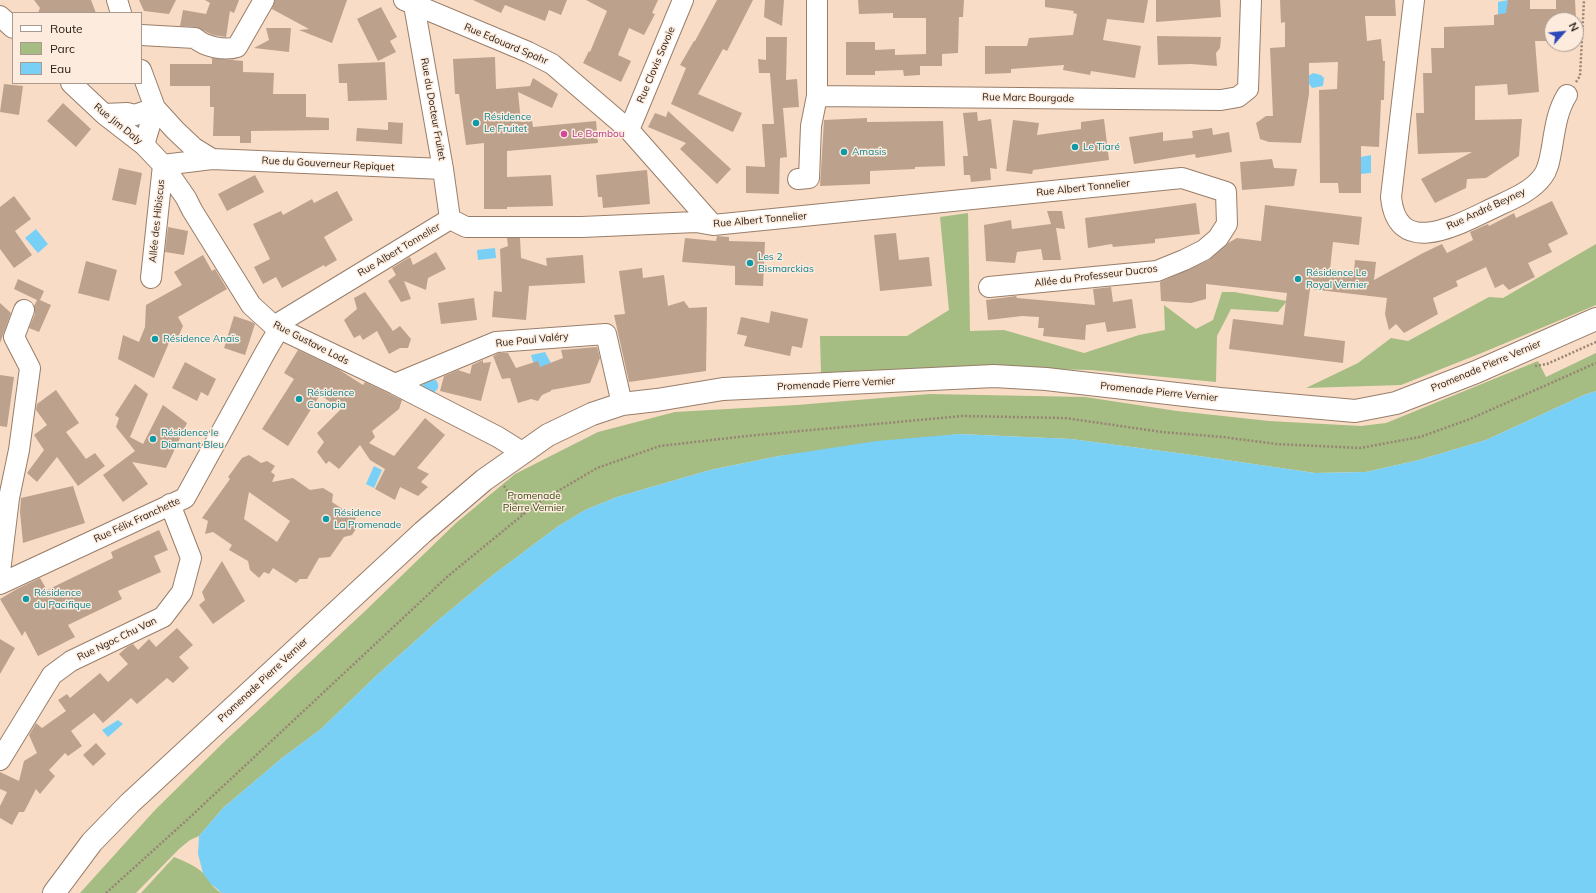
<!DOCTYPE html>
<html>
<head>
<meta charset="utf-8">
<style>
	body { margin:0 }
	#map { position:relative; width:1596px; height:893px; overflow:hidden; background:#f9dcc6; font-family:Mulish,sans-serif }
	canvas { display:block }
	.legend { position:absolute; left:12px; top:12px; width:130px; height:72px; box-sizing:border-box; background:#fdecde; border:1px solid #a99a8f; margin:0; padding:5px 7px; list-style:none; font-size:12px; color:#2a2018 }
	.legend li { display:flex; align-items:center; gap:8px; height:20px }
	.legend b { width:20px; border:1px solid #a99a8f }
	.north { position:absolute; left:1544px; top:12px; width:40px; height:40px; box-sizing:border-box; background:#fdecde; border:1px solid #a99a8f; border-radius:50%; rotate:63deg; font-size:11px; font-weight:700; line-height:16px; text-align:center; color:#2a2018 }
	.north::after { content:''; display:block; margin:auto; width:14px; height:18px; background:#2c48b8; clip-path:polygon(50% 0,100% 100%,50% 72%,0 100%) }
</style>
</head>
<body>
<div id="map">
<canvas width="1596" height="893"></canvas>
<ul class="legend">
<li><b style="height:5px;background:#fff"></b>Route</li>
<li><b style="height:11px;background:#a5bc82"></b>Parc</li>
<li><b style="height:11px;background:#78d0f7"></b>Eau</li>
</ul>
<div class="north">N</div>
</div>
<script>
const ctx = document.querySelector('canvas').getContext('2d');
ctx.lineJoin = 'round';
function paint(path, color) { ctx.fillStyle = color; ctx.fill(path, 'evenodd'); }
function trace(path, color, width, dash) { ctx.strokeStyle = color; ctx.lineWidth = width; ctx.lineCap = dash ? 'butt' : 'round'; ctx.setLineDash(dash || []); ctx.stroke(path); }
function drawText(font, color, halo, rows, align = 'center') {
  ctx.font = font + ' Mulish,sans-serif'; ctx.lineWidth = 3; ctx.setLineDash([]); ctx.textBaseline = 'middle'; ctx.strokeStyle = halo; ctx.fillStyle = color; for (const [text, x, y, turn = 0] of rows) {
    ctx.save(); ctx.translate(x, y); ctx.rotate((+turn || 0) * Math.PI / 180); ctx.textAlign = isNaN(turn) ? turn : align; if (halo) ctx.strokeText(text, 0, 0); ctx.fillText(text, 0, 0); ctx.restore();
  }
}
paint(new Path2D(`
	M968,213L970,331L1004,330L1084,353L1139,335L1165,330L1164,305L1196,329L1213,320L1222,292H1234L1287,301L1278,312L1231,309L1217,336L1216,382L1091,370L955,367L821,373L820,336H907L949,310L940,217Z
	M1596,244V305L1484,352L1401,385L1306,388L1358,363L1391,338L1408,341L1489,297L1503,298Z
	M1596,353V391L1584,395L1486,440L1419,460L1366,472L1315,473L1185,454L1071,439L959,434L779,456L710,470L617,497L585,510L557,527L493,575L442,617L376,676L321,729L282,758L223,808L199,836L190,840L179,849L136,893H80L155,810L226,740L363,613L456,523L515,474L598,432L675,412L797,405L930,394L1085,397L1177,411L1269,421L1361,426L1386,423L1538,361L1546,377Z
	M174,857C184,861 194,865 202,872C211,879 209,886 222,893H141Z`), '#a5bc82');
paint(new Path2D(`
	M1508,0L1507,19H1498V2Z
	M1313,73L1321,75L1324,78L1323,86L1312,88L1305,78Z
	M1371,155V173L1361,174V157Z
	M36,229L48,244L38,253L25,238Z
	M495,248L496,258L478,260L477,250Z
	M545,352L551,363L539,368L533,362L531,355Z
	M436,380L438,384V388L434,393L422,386L426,381Z
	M1596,391V893H222L210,883L203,873L198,854L199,836L223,808L282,758L321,729L376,676L442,617L493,575L557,527L585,510L617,497L710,470L779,456L877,441L959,434L1071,439L1185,454L1315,473L1366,472L1419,460L1486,440L1584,395Z
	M374,466L382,470L374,488L366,484Z
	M118,720L123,724L108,737L102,730Z`), '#78d0f7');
paint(new Path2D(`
	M34,0H91L96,13H38L40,8Z
	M139,0H176L169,14L144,11Z
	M205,0H239L234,13L230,11L226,37L213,35L196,27L180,26L183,10L206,14L210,3Z
	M275,0H347L332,43L299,30L309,29L272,9Z
	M473,0H567L561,15L549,10L545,21L505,5L501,13Z
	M586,0H658L652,13L655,14L644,35L629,28L618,55L631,61L621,82L583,63L589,51L590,52L607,11Z
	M717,0H753L727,51L723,49L698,94L742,113L733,132L671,104L686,68L680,65L694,41H695Z
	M765,0H784L782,26L764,17Z
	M858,0H964L963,17H959L958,53L942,54V66H920V75L904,76L903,70L875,71V75H846V42H875V50L895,49V55L926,54V18H893V13L859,14Z
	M1045,0H1148L1144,23L1107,19L1103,40L1141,46L1135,78L1091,71L1090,75L1063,70L1064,65L1011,69V73L985,74V46H1027L1029,38L1073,35L1077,14L1073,13L1074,11L1045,7Z
	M1156,0H1220L1221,17L1156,22Z
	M1280,0H1395L1396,16H1365L1367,41L1381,39L1383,61H1385L1384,100H1381L1379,147L1361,146V193H1339L1338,183H1320L1319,90L1337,89L1338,62L1309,63V94L1301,143L1269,142L1260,139L1256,123L1266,116H1273L1270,48L1285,47V22L1281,23Z
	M1508,0H1530V9H1556V0H1575L1576,20H1552V41H1535L1539,92L1508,95L1507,84L1475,86V120L1522,119L1519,156L1486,178L1467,179L1466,188L1435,203L1421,179L1472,152L1418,154L1416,113H1424L1423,73H1432L1431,48H1444V27L1494,25V15L1506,13Z
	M381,7L397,37L390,41L396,52L378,61L357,19Z
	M266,28H291L289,52L254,48L269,40Z
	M1157,36L1221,37L1220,48L1216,53L1217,66L1191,64L1158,65Z
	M766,37H787L786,80L797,79L799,107L783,108L787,157L780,158L779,194L746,193V166L765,167L762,124H774L770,73H759L758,59L766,60Z
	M495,57L496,89L530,86L533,78L558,94L552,108L518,92L521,122L532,121L533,127L596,121L598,143L507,151V177L551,175L553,206L507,207V209H484V143L466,145L459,94H455L453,59Z
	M212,58L243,61V72L274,73L273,94H306V117L329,118V130L251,131V143H240V136H213L214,107H210V86H170V64H212Z
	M385,62L387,100L348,101L347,83H339L338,64Z
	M4,84L23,86L19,115L0,112Z
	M63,103L91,129L76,147L47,121Z
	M668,111L731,169L717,184L680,149L686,143L648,127L655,113L666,117Z
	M977,112L978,121L991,119L997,169L990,168L991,180L971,182L970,175H964L963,156H968L963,113Z
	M867,118V122L943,121L945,166L915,167V169L870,171V184L820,186L824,120Z
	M1104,119L1109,160L1033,170L1032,174L1006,171L1013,120L1039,123L1037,135L1081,129V122Z
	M388,122L403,123L402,144L356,141L357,128L388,130Z
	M1212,128L1213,135L1229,132L1232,152L1196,158L1195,154L1134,164L1129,137L1163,132V141L1193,138L1192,131Z
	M1272,159L1274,168L1297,169L1294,186L1242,190L1240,162Z
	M119,168L142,173L136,205L112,200Z
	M647,170L650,204L603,208L602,197H598L596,175Z
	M255,175L264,192L227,211L218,194Z
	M337,191L353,220L324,237L337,260L325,267L324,265L282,288L276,277L263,284L254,267L270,259L253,224L281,211L283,215L312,199L314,203Z
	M14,196L31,219L15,231L32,255L14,268L0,249V207Z
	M1552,201L1568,234L1548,244L1552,252L1528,263L1535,277L1509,290L1503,284L1495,288L1486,267L1456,281L1458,286L1433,298L1438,314L1404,333L1396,324L1389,330L1385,314L1387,298L1310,289L1304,336L1345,341L1343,363L1229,349L1233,319L1283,325L1287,293L1206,284V299L1191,303L1161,301L1160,282L1209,260L1228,243L1237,238L1261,241L1265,205L1362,217L1359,245L1333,242L1330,269L1354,272L1355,260L1376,262L1374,280L1423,253L1442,244L1447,253L1473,240L1470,232L1488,224L1489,226L1514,213L1516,218Z
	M1196,203L1200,234L1155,239V243L1113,247L1112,244L1088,248L1085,218Z
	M1047,211H1062L1065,229L1056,228L1061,260H1043L1041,249L1017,252L1015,263L986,261L984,225L1011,220L1012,229L1051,224Z
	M168,227L188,231L184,255L165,252Z
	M896,233L899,260L929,257L932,286L880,291L874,235Z
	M717,236L729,237V241L765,242L763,286L735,285V266L682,262L685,238L716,241Z
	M507,238H520L521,258L547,266L546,258L583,255L585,283L529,286L526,320L492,317L494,291L502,292L500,249L508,246Z
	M436,252L446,269L428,278L426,290L404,281L411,299L401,302L388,281L396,275L392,268L410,257L413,265Z
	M203,255L212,271L215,269L227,289L178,317L183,326L177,340L171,338L154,378L118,359L123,335L139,342L145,327L146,305L182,285L174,272Z
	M86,261L117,270L109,301L78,293Z
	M642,268L643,278L664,275L668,306L684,301L689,308L707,307L706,371L629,382L614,315L625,314L619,271Z
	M18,279L44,291L40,300L51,305L39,332L29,328L35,314L34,306L37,300L14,289Z
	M1111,287L1113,302L1132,299L1136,328L1107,332L1105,322L1086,325L1085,340L1043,336L1044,328H1038L1039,317L1022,316L988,320L986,300L1016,296L1017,298L1095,305L1093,289Z
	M365,292L393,331L400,326L411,339L408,348H400L389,354L377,331L363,340L360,335L354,338L344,320L357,309L354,298Z
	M474,298L477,320L441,324L438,303Z
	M0,303L11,313L0,343Z
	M771,311L808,319L802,348L792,346L790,356L744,346L747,336L737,334L741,317L769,323Z
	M234,316L252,322L255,324L245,355L224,348Z
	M597,347L600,358L590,383L551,390V391L542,395L538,401L531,399L518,403L510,378L502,379L493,356L499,353H508L516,368L538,361L540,367L563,358L561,350Z
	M298,350L338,369L363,385L365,382L402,400L399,409L372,431L375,437L369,443L394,456L425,418L445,435L417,468L429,474L421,482L428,487L418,496L400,487L395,500L375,489L385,469L370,460L360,445L339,469L329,461L326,464L317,452L324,442L317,433L341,409L320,395L288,446L262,429L294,379L284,373Z
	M483,360V363L491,362L481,401L440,391L444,376L458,370L470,374L472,365Z
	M185,362L216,379L208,396L201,392L197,401L172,388Z
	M0,375L14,377L7,427L0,426Z
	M135,384L148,394L130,437L143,444L163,405L187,423L166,468L132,462L148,484L123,502L103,475L135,451L116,427L119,418L115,415Z
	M56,390L79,423L66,432L86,459L95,453L105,466L78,486L57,457L37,482L27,473L44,450L34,435L47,425L36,410L37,404Z
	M249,455L261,463L267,461L275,466L271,472L275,475L272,482L293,478L310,490L323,488L333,494L332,502L356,518L352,524L358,526L352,535L344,537L330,557L319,558L307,579H300L296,583L273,568L269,574L264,572L259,578L250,570L248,561L229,550L232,545L213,532L205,534L208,521L202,518L230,479L228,477L242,458ZM249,492L290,521L277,542L244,519Z
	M73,486L85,523L23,543L20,512L21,498Z
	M159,530L168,550L154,556L161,572L118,591L122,599L68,625L75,637L38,656L25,631L22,636L0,599L17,589L40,578L47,590L113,558L111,552Z
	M222,561L245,601L213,624L199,605L205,600L202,592Z
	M177,628L193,645L179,657L189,668L173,683L167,678L137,704L131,698L103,723L94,713L71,731L82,746L68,756L65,753L49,770L55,776L40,794L36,789L24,812H19L12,825L0,818V806L7,792L0,789V772L19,781L24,761L37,753L29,735L36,723L42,728L66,711L58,700L67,694L70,698L100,673L108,682L128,664L119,654L127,647L133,644L138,650L149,639L156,647Z
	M0,639L15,648L0,674Z
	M96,743L106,754L93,766L83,755Z`), '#bca18c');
const minor = new Path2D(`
	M117,0L121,13
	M404,0L528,52L552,64L629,130L713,225
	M416,0L414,5L443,169L450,219
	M1414,0L1391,197C1397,258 1456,226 1489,210C1507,201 1531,193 1543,176C1549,168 1550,157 1552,147C1555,129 1557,111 1567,95
	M0,16L13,28
	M141,35L195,38C205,47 225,51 237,47L264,0
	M141,70L155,108L175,130L194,148L212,159
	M71,83L104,114L144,145L163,165L186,198L192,210L251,305L274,326L395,384L498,437L522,452
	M817,96L1221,100L1238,97L1248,89L1251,0
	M104,114L127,113L135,115L155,108
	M629,130L683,0
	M144,145L155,108
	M163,165L212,159L443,169
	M798,179L809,178L811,126L817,96V0
	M450,219L466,227H582L696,222L713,225L1182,178L1226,192L1227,224L1218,238L1204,250L1184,260L1157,271L989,287
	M151,278L163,165
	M274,326L450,219
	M395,384L496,342L606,334L622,404
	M0,572L9,498L19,450L30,368L14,337L24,310
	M0,584L185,498L266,351L279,329
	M0,760L52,675L71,661L163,617L182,592L191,558L170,504`);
const major = new Path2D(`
	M54,893L92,842L130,803L423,532L484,480L548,435L592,414L622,404L657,400L723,389L994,376L1046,379L1220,399L1355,411L1396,403L1476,372L1596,319`);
trace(minor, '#987e6a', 22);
trace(major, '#987e6a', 24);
trace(new Path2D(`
	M1576,82L1580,76L1584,0
	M1535,366L1547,364L1596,342
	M504,486L523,515
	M106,893L188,819L448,576L536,504L597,468L660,446L747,436L962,416L1065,418L1162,432L1223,437L1276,444L1360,448L1420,437L1470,419L1596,363`), '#988474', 2.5, [2, 2]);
trace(minor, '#fff', 20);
trace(major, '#fff', 22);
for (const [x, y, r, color] of [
	[476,123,4,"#0f9aa8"],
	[564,134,4,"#d1479c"],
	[1075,147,4,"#0f9aa8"],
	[844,152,4,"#0f9aa8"],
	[750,263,4,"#0f9aa8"],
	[1298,279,4,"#0f9aa8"],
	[155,339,4,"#0f9aa8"],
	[299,399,4,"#0f9aa8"],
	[153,439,4,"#0f9aa8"],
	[326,519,4,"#0f9aa8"],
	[26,599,4,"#0f9aa8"]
]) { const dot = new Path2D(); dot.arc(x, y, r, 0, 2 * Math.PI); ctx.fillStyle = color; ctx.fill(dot); trace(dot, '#fdecde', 1.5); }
drawText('10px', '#2a2018', '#fdecde', [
	["Rue Edouard Spahr",506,44,23],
	["Rue Clovis Savoie",656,65,-67],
	["Rue Marc Bourgade",1028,98,1],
	["Rue du Docteur Fruitet",433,109,80],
	["Rue Jim Daly",118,124,39],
	["Rue du Gouverneur Repiquet",328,164,3],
	["Rue Albert Tonnelier",1083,188,-6],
	["Rue André Beyney",1486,209,-25],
	["Rue Albert Tonnelier",760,220,-5],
	["Allée des Hibiscus",157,221,-84],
	["Rue Albert Tonnelier",399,250,-31],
	["Allée du Professeur Ducros",1096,276,-7],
	["Rue Paul Valéry",532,340,-6],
	["Rue Gustave Lods",311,343,27],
	["Promenade Pierre Vernier",1486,366,-23],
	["Promenade Pierre Vernier",836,384,-3],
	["Promenade Pierre Vernier",1159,392,6],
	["Rue Félix Franchette",137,520,-25],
	["Rue Ngoc Chu Van",117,639,-26],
	["Promenade Pierre Vernier",263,680,-43]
]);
drawText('10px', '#0d838f', '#fdecde', [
	["Résidence",484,117],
	["Le Fruitet",484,129],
	["Le Tiaré",1083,147],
	["Amasis",852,152],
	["Les 2",758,257],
	["Bismarckias",758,269],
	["Résidence Le",1306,273],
	["Royal Vernier",1306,285],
	["Résidence Anaïs",163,339],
	["Résidence",307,393],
	["Canopia",307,405],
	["Résidence le",161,433],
	["Diamant Bleu",161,445],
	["Résidence",334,513],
	["La Promenade",334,525],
	["Résidence",34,593],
	["du Pacifique",34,605]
], 'left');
drawText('10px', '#b23c85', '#fdecde', [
	["Le Bambou",572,134]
], 'left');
drawText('10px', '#354712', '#fdecde', [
	["Promenade",534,496],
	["Pierre Vernier",534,508]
]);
</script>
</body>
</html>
